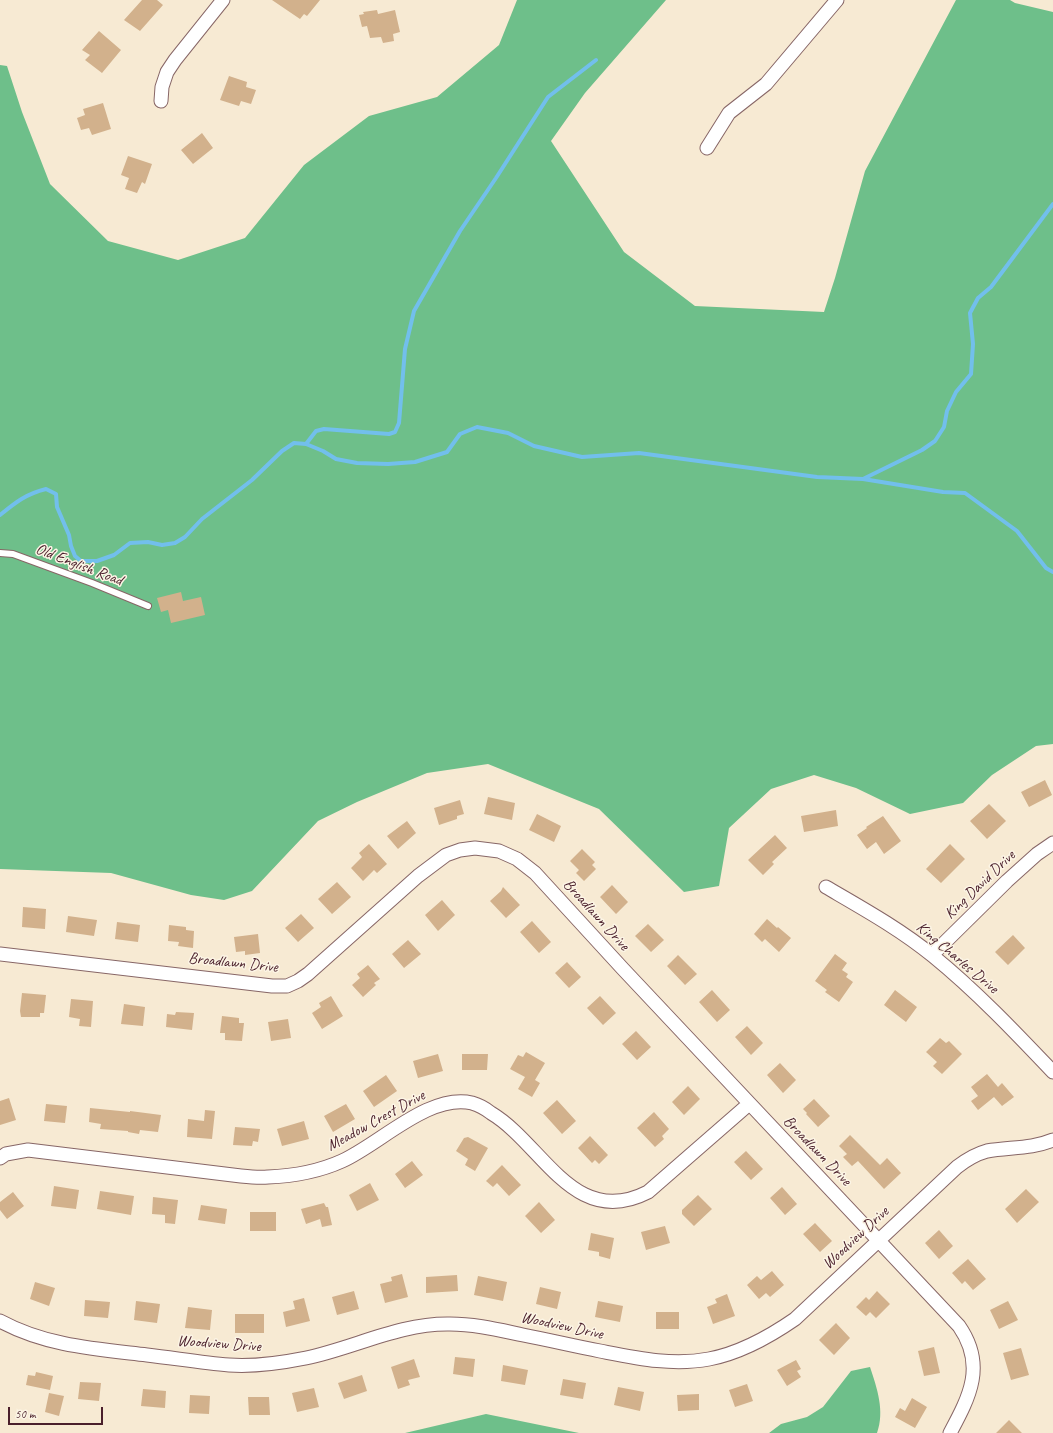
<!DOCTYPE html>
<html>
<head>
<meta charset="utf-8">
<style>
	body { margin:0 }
	#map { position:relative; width:1053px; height:1433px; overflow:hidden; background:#f7ead3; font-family:Caveat,sans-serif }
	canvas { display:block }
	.scale { position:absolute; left:8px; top:1407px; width:95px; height:18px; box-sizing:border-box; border:2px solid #4a1f2b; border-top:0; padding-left:5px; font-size:12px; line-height:14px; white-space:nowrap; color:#4a1f2b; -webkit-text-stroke:3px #fcf5e5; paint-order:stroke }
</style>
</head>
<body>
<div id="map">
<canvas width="1053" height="1433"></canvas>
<div class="scale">50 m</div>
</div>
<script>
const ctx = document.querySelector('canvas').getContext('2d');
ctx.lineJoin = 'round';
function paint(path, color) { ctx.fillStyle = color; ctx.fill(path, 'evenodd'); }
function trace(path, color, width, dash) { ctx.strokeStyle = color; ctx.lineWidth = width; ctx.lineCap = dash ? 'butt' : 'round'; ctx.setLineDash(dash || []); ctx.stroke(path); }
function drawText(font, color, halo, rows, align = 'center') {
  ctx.font = font + ' Caveat,sans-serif'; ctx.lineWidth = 3; ctx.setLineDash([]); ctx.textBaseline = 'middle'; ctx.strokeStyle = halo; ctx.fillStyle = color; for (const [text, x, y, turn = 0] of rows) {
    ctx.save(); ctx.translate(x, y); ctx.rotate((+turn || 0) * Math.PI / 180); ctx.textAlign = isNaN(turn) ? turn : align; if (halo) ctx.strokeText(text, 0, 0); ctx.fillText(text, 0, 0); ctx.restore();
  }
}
paint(new Path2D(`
	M517,0H666L585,93L551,141L624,252L695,306L824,312L835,278L865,171L956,0H1010L1015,3L1053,12V744L1036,746L992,775L963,803L910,814L856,788L814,775L771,789L729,828L719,886L684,892L599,809L488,764L427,773L357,802L318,821L252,891L224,900L191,895L111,873L0,869V65L7,66L22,112L50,184L108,241L178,260L245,238L304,165L369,116L437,97L499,45Z
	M870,1367C877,1388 885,1411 877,1433H769L781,1424L807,1417L823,1407L851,1371Z
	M486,1414L579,1433H405Z`), '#6ebf8a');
trace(new Path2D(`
	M306,444L316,431L324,429L389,434L395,432L399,423L405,349L414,311L460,231L496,178L548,97L596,60
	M863,479L922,450L935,441L944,427L947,411L956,392L971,374L973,344L970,313L978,298L991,287L1053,204
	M0,515C16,502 26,494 46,489L56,494L57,507L69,535L71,546L75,556L81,561H97L114,555L130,543L148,542L162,545L175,543L185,537L202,519L252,480L282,451L294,443L306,444L323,451L336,459L357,463L388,464L415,462L447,452L460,434L477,427L508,433L534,446L582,457L639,453L817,477L863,479L943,492L965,493L1017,531L1046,568L1053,572`), '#72bfec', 4);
paint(new Path2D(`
	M142,0H157L163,5L140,31L124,20Z
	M272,0H320L307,16L304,14L300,19Z
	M377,10L378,14L395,10L400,32L393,34L394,41L383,43L381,37L370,38L367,26L362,27L359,15L364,14L363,12Z
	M99,31L121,50L102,73L85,60L90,55L82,50Z
	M229,76L247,82L246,87L256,90L251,104L241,101L239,106L220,100Z
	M103,103L111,129L92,135L89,128L81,130L77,118L85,115L83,109Z
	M202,133L213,148L193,164L181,150Z
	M128,156L152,164L145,184L142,182L137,193L125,189L129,178L121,175Z
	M181,592L183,601L201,597L205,615L171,623L168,610L161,612L157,598Z
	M1045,780L1052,795L1029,807L1021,792Z
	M488,797L515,803L512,820L484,814Z
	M460,800L464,814L457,816V819L439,825L434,808Z
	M989,804L1006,821L987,839L970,821Z
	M836,810L838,826L804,832L801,816Z
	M537,814L561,826L554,842L529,830Z
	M883,816L901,841L884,854L876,842L867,849L857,835L867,828L866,827Z
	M407,821L416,833L398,849L387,836Z
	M775,835L787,848L772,862L774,864L763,875L748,860Z
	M369,844L387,864L377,873L374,870L363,881L351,868L362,857L359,853Z
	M950,844L965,859L941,883L926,869Z
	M582,849L595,862L592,865L596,869L584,881L576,873L579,870L570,861Z
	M337,882L351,897L332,914L318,899Z
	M612,885L628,902L616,914L600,897Z
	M503,887L520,905L506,918L490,901L501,891Z
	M442,900L455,915L438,931L425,915Z
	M23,907L46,909L45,929L22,927Z
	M301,914L314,928L298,942L285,928Z
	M68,916L97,920L94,936L66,932Z
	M767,919L777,928L778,927L791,938L779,952L765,939L762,942L754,934Z
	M532,921L551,942L539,953L520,932Z
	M117,922L140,925L138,942L115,939Z
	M648,924L664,940L651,952L635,936Z
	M169,925L186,927V930L194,931L193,948L178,946L179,942L168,941Z
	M258,934L260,953L245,955V951L236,952L234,937Z
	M1013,935L1025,948L1008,965L995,952Z
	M408,940L421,954L404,968L392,954Z
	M835,954L847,963L842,970L848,974L846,977L853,982L839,1002L825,992L827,990L815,981Z
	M678,955L697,974L685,985L667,966Z
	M567,962L581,977L569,988L555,973Z
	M368,965L380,979L374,983L376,985L363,997L352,985L360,978L357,974Z
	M712,990L730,1010L717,1022L699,1002Z
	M895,990L917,1007L906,1022L884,1005Z
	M22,993L46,995L44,1013H40V1017H21L20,1011Z
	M331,996L343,1016L322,1029L312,1013L321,1007L319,1003Z
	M600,996L616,1013L603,1025L587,1008Z
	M71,999L93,1001L91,1027L79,1026L80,1019L69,1017Z
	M124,1004L145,1007L143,1026L121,1024Z
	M176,1012L194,1013L192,1030L166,1027L167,1014L175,1015Z
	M222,1016L239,1018V1023H244L242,1041L225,1040V1033H220Z
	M288,1019L291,1038L271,1041L268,1022Z
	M747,1026L763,1043L751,1055L735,1037Z
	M636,1031L651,1047L637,1060L622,1044Z
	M940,1038L946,1043L949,1041L962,1054L942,1074L933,1066L937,1062L926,1052Z
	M526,1052L545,1063L535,1080L540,1083L532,1097L518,1089L525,1077L510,1069L518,1055L523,1057Z
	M438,1054L443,1071L418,1078L413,1061Z
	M462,1054H488L487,1070H462Z
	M780,1063L796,1080L783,1093L767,1075Z
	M987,1074L998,1087L1002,1083L1014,1097L1002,1106L994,1097L978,1110L971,1101L978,1096L971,1087Z
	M386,1075L397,1091L374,1107L363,1091Z
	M688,1086L700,1099L684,1115L672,1102Z
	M9,1098L16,1120L0,1125V1101Z
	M814,1099L830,1116L818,1127L806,1114L807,1113L803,1109Z
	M557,1100L576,1121L562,1134L543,1113Z
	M46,1104L67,1106L65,1123L44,1121Z
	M346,1104L355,1119L333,1132L324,1116Z
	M90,1108L130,1112V1111L161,1115L158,1132L140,1130L139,1134L128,1132V1131L100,1129L101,1124L89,1122Z
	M205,1110L215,1111L212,1139L187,1137L188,1119L204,1121Z
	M654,1112L669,1129L662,1136L664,1139L655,1147L637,1128Z
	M304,1121L309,1139L282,1146L277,1129Z
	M235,1127L260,1129L258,1142L253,1141L252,1146L233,1145Z
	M850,1135L880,1165L887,1158L901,1173L884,1189L858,1161L852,1166L843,1157L847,1154L839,1146Z
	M590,1136L608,1155L599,1164L595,1160L592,1163L578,1148Z
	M468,1137L488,1148L475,1171L465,1165L468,1159L456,1151L464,1138Z
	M746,1151L763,1169L751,1180L734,1162Z
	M412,1161L423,1175L405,1188L395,1174Z
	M502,1165L521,1185L509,1196L497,1183L493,1187L486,1181Z
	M370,1183L379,1200L357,1211L349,1195Z
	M54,1186L79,1190L76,1209L51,1206Z
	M782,1187L797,1204L785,1215L770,1198Z
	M1026,1189L1039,1202L1017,1223L1005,1209Z
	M100,1191L134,1196L131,1215L97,1209Z
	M13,1192L24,1206L7,1219L0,1210V1202Z
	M698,1195L712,1209L694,1226L682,1214V1210Z
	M153,1197L178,1200L175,1224L165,1223V1215L152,1214Z
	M539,1202L555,1220L541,1233L525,1216Z
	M324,1203L326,1207H328L332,1225L322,1227L320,1219L306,1224L301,1209Z
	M201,1205L227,1209L225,1224L198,1220Z
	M250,1212H276V1231H250Z
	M815,1223L832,1241L820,1252L803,1234Z
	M665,1226L670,1243L646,1250L641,1232Z
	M939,1230L953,1246L939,1259L925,1243Z
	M591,1233L614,1238L610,1259L599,1256V1252L588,1250Z
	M968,1259L986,1279L973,1290L965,1281L962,1284L952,1273Z
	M772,1271L784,1285L770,1297L766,1293L759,1299L747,1285L757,1276L761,1280Z
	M402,1274L408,1297L385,1303L380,1284L392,1281L391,1277Z
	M457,1275L458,1291L426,1293V1277Z
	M478,1276L507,1282L503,1301L474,1295Z
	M35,1282L55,1288L49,1306L30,1299Z
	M540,1287L561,1292L557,1309L536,1304Z
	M354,1291L359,1309L337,1315L332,1297Z
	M877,1291L890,1304L876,1318L870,1312L866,1316L856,1307L866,1297L869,1300Z
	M727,1294L735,1316L713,1324L707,1307L717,1303L715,1299Z
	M304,1298L310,1321L286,1327L283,1312L295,1309L293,1301Z
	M85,1300L110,1302L108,1318L84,1316Z
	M136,1301L160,1304L157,1323L134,1320Z
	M598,1301L623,1306L620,1322L595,1317Z
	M1008,1301L1018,1320L999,1329L990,1310Z
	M188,1307L212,1310L210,1330L185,1328Z
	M656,1312H679V1329H656Z
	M235,1314H264V1333H235Z
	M836,1323L850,1338L834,1355L819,1340Z
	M934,1347L940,1373L924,1376L918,1351Z
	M1021,1348L1029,1375L1011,1380L1003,1353Z
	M455,1357L475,1359L473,1377L453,1374Z
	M414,1359L420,1377L408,1380L410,1385L398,1389L391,1367Z
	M796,1360L801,1369L797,1371L801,1377L787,1386L777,1370Z
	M503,1365L528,1370L525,1385L501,1381Z
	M36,1372L53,1376L50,1390L26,1385L28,1375L35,1376Z
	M362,1375L367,1391L344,1399L338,1383Z
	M563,1379L586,1383L583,1399L560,1395Z
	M80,1382L101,1383L99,1401L78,1399Z
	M747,1384L753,1401L735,1407L729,1390Z
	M618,1387L644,1392L640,1411L614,1405Z
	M314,1388L319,1407L297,1412L292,1393Z
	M143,1389L166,1391L165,1408L141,1406Z
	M49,1393L64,1396L59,1416L45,1412Z
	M699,1394V1410L678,1411L677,1395Z
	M190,1395L210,1396L209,1414L189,1413Z
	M248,1397H269L270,1415H249Z
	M912,1398L927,1407L915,1428L895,1417L900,1408L905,1411Z
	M1009,1420L1022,1433H996Z`), '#d2b18c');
const service = new Path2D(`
	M0,553L13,554L92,583L148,606`);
const minor = new Path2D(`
	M161,101L162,87L167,72L175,60L223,0
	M707,148L729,113L766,84L837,0
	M826,887C862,908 900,929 933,956C976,991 1015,1032 1053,1072
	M0,954L272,986H287L298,981L308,974L418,876L446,855L460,850L475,848L499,851L517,859L535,873L623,969L959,1326C986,1365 970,1396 950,1433
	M932,955L1007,881L1037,854L1053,843
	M0,1158L6,1154L28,1150L241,1176C250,1177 260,1178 268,1177C293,1176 320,1171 342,1161C380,1144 429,1093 472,1103C479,1105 486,1109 491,1113C543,1144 574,1230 648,1192L749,1104
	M0,1321C46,1346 96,1349 147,1355C174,1358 202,1363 229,1365C255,1367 281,1363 306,1358C354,1348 400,1323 450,1324C475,1324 499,1330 523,1335C549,1340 574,1346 600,1351C636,1358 672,1366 709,1359C741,1353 769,1337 795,1319L957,1167C966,1160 976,1154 987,1151C1009,1147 1032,1149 1053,1140`);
trace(service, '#876666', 8);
trace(minor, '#876666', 15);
trace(service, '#fff', 6);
trace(minor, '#fff', 13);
drawText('16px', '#4a1f2b', '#fcf5e5', [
	["Old English Road",79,565,21],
	["King David Drive",980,885,-44],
	["Broadlawn Drive",596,915,48],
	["King Charles Drive",957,958,40],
	["Broadlawn Drive",233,963,6],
	["Meadow Crest Drive",376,1121,-29],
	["Broadlawn Drive",817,1151,46],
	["Woodview Drive",856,1238,-43],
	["Woodview Drive",562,1326,12],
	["Woodview Drive",219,1344,4]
]);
</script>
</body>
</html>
